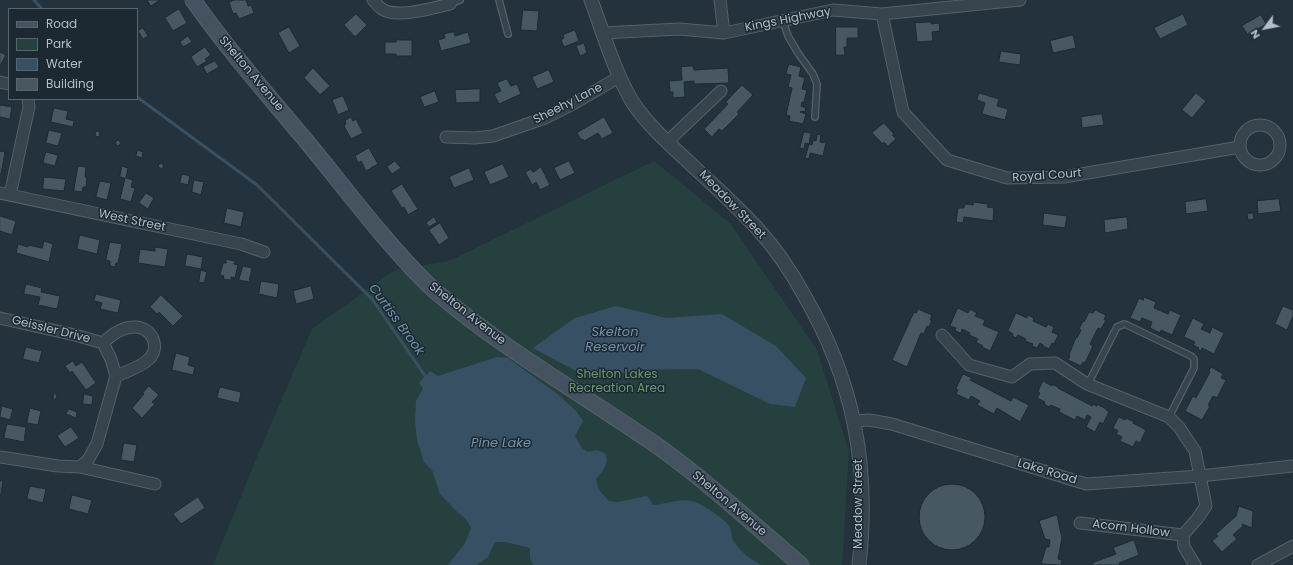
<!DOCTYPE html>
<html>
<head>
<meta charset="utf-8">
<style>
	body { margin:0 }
	#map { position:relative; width:1293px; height:565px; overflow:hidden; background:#23323d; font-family:Poppins,sans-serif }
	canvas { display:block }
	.legend { position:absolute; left:8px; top:8px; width:130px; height:92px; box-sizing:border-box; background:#1c2832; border:1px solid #58646e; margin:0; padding:5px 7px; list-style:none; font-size:12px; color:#b3bec8 }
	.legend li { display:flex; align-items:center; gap:8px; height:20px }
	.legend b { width:20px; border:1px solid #58646e }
	.north { position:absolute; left:1245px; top:8px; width:40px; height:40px; -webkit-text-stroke:3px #1c2832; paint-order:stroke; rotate:238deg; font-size:11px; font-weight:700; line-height:16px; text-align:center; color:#b3bec8 }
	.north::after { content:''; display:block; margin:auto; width:14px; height:18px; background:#b3bec8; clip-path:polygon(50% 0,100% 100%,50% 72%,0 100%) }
</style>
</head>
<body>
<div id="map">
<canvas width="1293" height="565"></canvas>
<ul class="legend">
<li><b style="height:5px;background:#455360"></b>Road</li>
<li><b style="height:11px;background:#26403f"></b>Park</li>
<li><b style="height:11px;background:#375064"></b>Water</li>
<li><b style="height:11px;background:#475863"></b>Building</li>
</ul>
<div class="north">N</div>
</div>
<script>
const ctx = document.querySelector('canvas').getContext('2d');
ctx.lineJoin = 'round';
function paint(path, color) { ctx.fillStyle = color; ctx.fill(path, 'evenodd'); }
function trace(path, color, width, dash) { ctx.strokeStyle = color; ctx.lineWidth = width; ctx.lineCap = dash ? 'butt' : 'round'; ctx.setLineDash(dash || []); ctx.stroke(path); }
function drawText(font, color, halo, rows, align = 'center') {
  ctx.font = font + ' Poppins,sans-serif'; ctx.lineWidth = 3; ctx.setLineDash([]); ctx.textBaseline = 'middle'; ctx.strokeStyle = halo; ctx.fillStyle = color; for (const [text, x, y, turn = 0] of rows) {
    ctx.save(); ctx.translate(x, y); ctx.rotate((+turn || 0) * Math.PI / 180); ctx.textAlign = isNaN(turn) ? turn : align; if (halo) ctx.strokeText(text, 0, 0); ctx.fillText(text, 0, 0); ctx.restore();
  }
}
paint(new Path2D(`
	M654,161L730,223L817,350L849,452L842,565H213L259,452L312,329L395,270L449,261Z`), '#26403f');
paint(new Path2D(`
	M616,306L666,318L722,314L776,346L806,378L795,407L770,404L698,369L639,370L589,378L533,348L575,318Z
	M497,357L508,358L559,395L576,411L583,421L575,436L582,448L587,452L597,450L605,453C610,463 603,471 596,479L599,490L609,501L618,502L646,496L649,498L653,505C666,504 679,498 692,501C701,503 725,519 730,527C732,531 731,537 734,542C742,553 749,558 761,565H533L530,558V548L505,542H495L488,557L477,565H448L465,543L471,528L466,519L455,510L440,494L432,470L424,462L417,440L415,420L416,401L423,388L419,383L430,371L438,376Z`), '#375064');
trace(new Path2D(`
	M34,0L42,9
	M137,97L257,185L372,299L428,380`), '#375064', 3);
const building = new Path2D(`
	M147,0H160L151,6Z
	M235,0H246L248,6L251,5L254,13L239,19L236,13L233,14L229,2Z
	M179,9L187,23L173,31L165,18Z
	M523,10L539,11L537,31L521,30Z
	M356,14L367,25L355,37L344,25Z
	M1183,14L1188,25L1160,39L1154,28Z
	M1261,15L1266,24L1248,35L1242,26Z
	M931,22V24L939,23L940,31L932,32L933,41L917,42L915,23Z
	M289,27L300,46L289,53L278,33Z
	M836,27H858V38H847V47H844L845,55H836Z
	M143,28L148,36L143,39L138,31Z
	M575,30L579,41L564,47L561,40L564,38L563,35Z
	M454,32L455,36L468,32L471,43L441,51L438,40L445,38L444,34Z
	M1073,35L1076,48L1053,53L1050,41Z
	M188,36L192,42L183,47L180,42Z
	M396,40H412V56H396V54H385V42H396Z
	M584,43L587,53L580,56L576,46Z
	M205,47L211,55L205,59L207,61L197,67L191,57Z
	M1001,51L1021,54L1020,65L999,62Z
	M0,52L6,55L0,66Z
	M215,61L219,67L207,74L203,67Z
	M789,64L801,67L799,76L805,78L802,89L807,90L804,102H802L801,106L806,108L805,112L801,111L800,112L806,114L803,124L789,121L790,116L786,115L792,88L788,87L791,75L786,74Z
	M693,66L694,70L728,68L729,83L694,84V81L684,82L685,97L673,98V92H670L669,81L682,80L681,67Z
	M313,68L330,86L320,95L304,78Z
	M549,70L554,82L537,89L532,77Z
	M507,79L511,86L517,84L521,94L499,104L494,94L501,91L497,83Z
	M742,85L753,95L737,112L739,114L722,131L719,129L712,137L704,129L728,104L726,102Z
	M480,89V102L456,103L455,90Z
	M435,91L439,102L424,107L420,97Z
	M979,93L999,99L997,106L1008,109L1005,120L982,114L985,103L977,100Z
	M1196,93L1206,101L1192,118L1182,110Z
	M343,96L349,110L338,115L332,100Z
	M0,105L12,107L10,119L0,117Z
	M54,108L68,111L66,119L74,121L73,127L51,122Z
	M1102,114L1104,125L1082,128L1081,117Z
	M351,117L353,121L356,119L363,133L351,139L344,126L346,124L345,121Z
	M604,117L613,133L602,139L598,133L584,141L583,139L581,140L577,133Z
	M884,123L894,134L892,135L896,139L888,146L884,142L883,144L872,133Z
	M49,130L62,133L58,146L46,143Z
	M99,131L100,136L96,137L95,132Z
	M804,132L811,133L809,144L812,145L813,140L816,141L817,134L821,135L820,142L826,143L823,156L810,153L809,159L805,158L809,144L805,143L804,149L800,148Z
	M119,140L121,144L117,146L115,142Z
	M369,148L378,164L366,171L361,161L358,163L355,156Z
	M138,150L143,152L142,158L136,156Z
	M0,151L5,152L1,174H0Z
	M46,152L58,155L55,166L43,163Z
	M395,161L401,168L392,174L387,167Z
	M569,161L575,173L560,180L554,168Z
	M160,163L164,165L162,169L158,167Z
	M503,164L509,177L490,185L484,172Z
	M78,166L86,167L85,177L87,178L86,187H83L82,192L74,191Z
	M122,166L128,168L126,178L133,180L131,187L135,188L131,202L120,199L125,178L120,177Z
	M541,167L550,185L540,190L536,182L532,185L525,172L531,169L533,172Z
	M469,168L474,180L454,188L449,177Z
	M182,174L190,176L188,185L180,183Z
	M44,177L66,179L64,191L43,189Z
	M194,180L204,182L201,195L192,192Z
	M100,181L111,183L107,200L96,197Z
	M402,184L418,209L408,215L404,207L402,208L391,191Z
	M146,193L154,198L148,209L139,203Z
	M1206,199L1208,211L1186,214L1185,202Z
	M1279,199L1281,211L1258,214L1257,201Z
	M973,202L988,204L987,207L994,208L993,221L964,217L963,223L956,222L958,208H964L965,204L973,205Z
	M227,208L244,212L241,227L224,223Z
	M1044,213L1067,216L1065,228L1043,225Z
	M1253,213L1254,219L1248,220L1247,214Z
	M0,216L16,221L12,235L0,231Z
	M434,217L437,222L429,227L426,223Z
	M1127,217L1128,229L1105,233L1104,220Z
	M440,223L449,238L439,245L429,230Z
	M80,235L100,240L97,254L77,249Z
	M44,241L53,244L49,262L16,253L18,244L28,247V245L42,248Z
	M110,242L122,244L118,263H116L115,267L110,266V261L106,260Z
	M155,247L168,249L165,267L138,263L140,249L155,251Z
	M187,254L203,257L201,269L185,266Z
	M226,259L235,261L234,264L238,265L235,278L231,277V280L223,279L224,276L220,275L223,263H226Z
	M243,266L252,268L249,282L239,280Z
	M201,270L207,272L204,283L199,282Z
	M261,281L279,284L277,298L259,294Z
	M26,284L42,288L41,292L60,296L57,309L38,305L40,297L24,294Z
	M311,286L314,299L296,304L293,291Z
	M96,294L121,300L118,313L100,309L102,303L94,301Z
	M161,295L183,316L173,326L159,312L157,314L150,307Z
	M1144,297L1156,302L1154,308L1168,314L1170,310L1181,315L1172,335L1161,330L1160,333L1150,328L1152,322L1142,318L1140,322L1130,318L1139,298L1143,300Z
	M1283,306L1293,310V316L1287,330L1275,324Z
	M958,308L968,313L970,309L977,313L975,316L985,320L983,325L999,332L990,351L982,347L983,346L976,342L978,339L969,335L970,333L962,329L961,333L955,331L956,328L950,326Z
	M918,309L932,315L930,320H932L929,327L927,326L924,334L921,333L907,367L892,360L914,312L916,313Z
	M1095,310L1106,315L1104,320H1106L1101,329L1098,328L1090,344L1093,346L1085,363L1083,362L1081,366L1068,360L1070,356L1069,355L1076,337L1077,338L1081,330L1079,329L1083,321L1084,322L1089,312L1093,313Z
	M1016,313L1027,318L1028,315L1034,318L1033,321L1046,327L1048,324L1054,327L1052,332L1058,335L1054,344L1052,343L1049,349L1043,346V345L1040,343L1037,348L1032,346L1033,344L1025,341L1026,339L1018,335L1016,338L1012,336L1013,334L1008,331Z
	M1193,318L1204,324L1201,329L1210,333L1212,327L1224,333L1214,354L1202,348L1201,351L1198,350L1199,348L1193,345L1195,342L1184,337Z
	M26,347L42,351L39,363L23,359Z
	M176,353L190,357L188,365L195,367L193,375L172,370Z
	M73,361L76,366L82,362L96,383L86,390L72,371L70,373L65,366Z
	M1211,367L1223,374L1221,378L1226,380L1217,398L1213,396L1208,405L1210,406L1202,420L1185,411L1193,396L1196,398L1210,372L1209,371Z
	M963,374L972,378L970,380L1011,401L1013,397L1029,405L1020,422L997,408L994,414L977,405L980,401L971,396L969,400L956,394L958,390L956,389Z
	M1043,381L1052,386V384L1058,387V388L1092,406L1093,404L1097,406V404L1106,409V410L1109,412L1103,424L1100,422L1095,432L1086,427L1091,417L1087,415L1085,420L1077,416L1075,420L1059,412L1060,409L1051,405L1049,407L1044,404L1045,402L1037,398L1040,393L1038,392Z
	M149,386L159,395L152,402L155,404L142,418L132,408L144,394L143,393Z
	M220,387L241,392L239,403L217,398Z
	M54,394H57L56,399H53Z
	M84,394L93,396L92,405L83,404Z
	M2,406L13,409L10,420L0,417Z
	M30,408L41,411L38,425L27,423Z
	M69,409L77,412L76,418L66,414Z
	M1119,417L1125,420L1126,418L1132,421L1133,420L1134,421L1133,423L1146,430L1140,443L1136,441L1133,447L1120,441L1122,437L1116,434L1118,431L1113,428Z
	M7,424L26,427L24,442L4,438Z
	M71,427L79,438L65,447L57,436Z
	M124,443L137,445L134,462L121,460Z
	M0,481H3L1,495L0,494Z
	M919 517a33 33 0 1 1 66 0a33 33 0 1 1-66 0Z
	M30,486L46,489L43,503L27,499Z
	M72,495L92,500L88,514L69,509Z
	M198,497L205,508L181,524L173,514Z
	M1239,506L1253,511L1252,528L1242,524L1243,526L1233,535L1237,539L1222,552L1212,541L1218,536L1216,534L1236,516Z
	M1057,515L1062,538L1058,559L1062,560L1061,565L1041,564L1046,547H1049L1050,540L1045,539L1039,521Z
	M1134,540L1139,555L1119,563L1120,565H1093L1092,563L1116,554L1113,548Z`);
paint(building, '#475863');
trace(building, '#1e2a34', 1);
const service = new Path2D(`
	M499,0L508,34
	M450,4L460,0
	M783,21L788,36L798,53L813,74L817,84L815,117
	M1088,384L1117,327L1124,324L1127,325L1191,356L1194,359V368L1169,417`);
const minor = new Path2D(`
	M373,0C376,3 379,7 382,9C397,19 433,8 450,4
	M720,0L724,33
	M882,14L903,112L947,160L1007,178L1064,177L1240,147
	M603,33L679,29L724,33L833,10L882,14L1020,0
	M0,82L9,84
	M1240 145a20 20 0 1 1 40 0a20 20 0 1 1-40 0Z
	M446,137L475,138L493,136L545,118L573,104L619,77
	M667,142L721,91
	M0,193L241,244L264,252
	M10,195L29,107L28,99
	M0,318L75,335L103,343L111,359L116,376L97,444L88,460L80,467L58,466L0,457
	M942,335L969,365L1012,377L1030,364L1055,363L1087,384L1169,417L1179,427L1195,451L1206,506L1197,519L1183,535L1184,547L1195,565
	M103,343C111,335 123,326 136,327C152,328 161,347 149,359C141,367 126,372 116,376
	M854,421L869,420L892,424L1086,484L1200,476L1293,466
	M80,467L155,484
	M1080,523L1183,535
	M1258,565L1293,546`);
const tertiary = new Path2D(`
	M591,0C604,35 614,71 633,103C650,128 674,148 696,169C717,188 738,208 757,228C775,248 791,271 804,295C854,381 870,466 859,565`);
const secondary = new Path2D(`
	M193,0C231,54 275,103 317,154C338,180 359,207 380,232C398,253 415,273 435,291C504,350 584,395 659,447C709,483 754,525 801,565`);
trace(service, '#55616b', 8);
trace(minor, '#55616b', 13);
trace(tertiary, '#55616b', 15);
trace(secondary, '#55616b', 17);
trace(service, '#37434d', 5.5);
trace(minor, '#37434d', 11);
trace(tertiary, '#37434d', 13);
trace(secondary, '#455360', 15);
drawText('12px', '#b3bec8', '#1c2832', [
	["Kings Highway",788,20,-11],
	["Shelton Avenue",251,74,50],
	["Sheehy Lane",568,104,-27],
	["Royal Court",1047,176,-4],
	["Meadow Street",732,205,46],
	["West Street",132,221,12],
	["Shelton Avenue",467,314,38],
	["Geissler Drive",51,330,14],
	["Lake Road",1047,472,17],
	["Shelton Avenue",729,504,40],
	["Meadow Street",859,504,-90],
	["Acorn Hollow",1131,529,7]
]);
drawText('12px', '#6a9a6f', '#1c2832', [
	["Shelton Lakes",617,375],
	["Recreation Area",617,389]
]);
drawText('italic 13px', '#7393ac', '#1c2832', [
	["Curtiss Brook",396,320,54],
	["Skelton",615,333],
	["Reservoir",615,348],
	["Pine Lake",501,444]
]);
</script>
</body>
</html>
